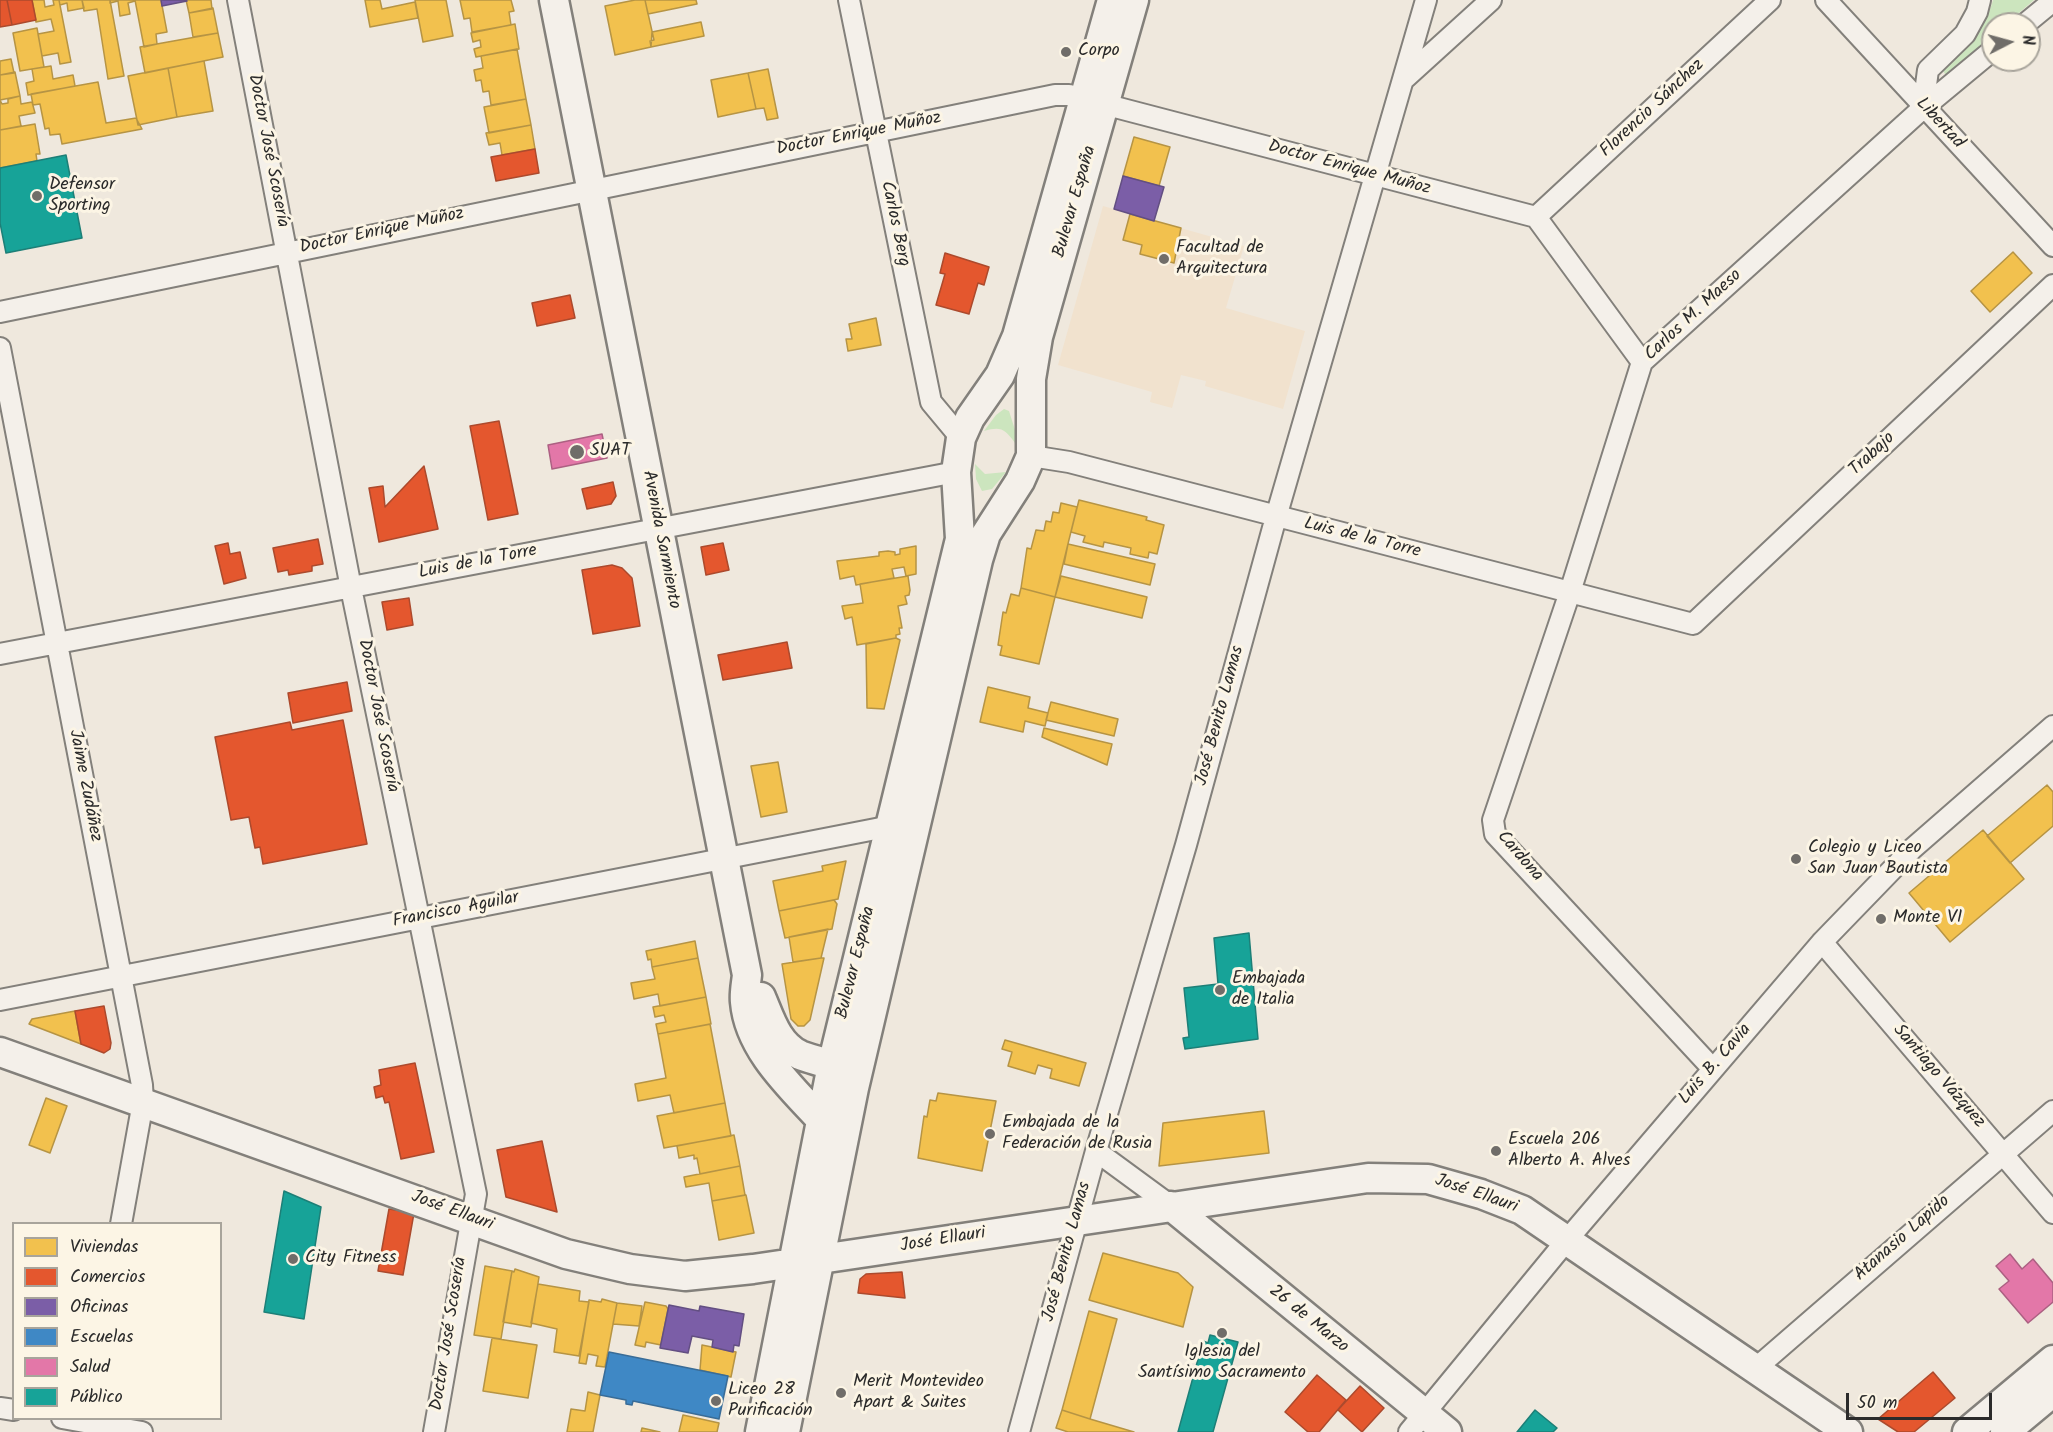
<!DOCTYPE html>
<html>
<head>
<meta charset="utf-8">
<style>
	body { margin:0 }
	#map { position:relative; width:2053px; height:1432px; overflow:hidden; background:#efe8dd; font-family:Kalam,sans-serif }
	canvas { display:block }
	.legend { position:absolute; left:12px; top:1222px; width:210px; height:198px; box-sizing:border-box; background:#fcf5e5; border:2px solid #a8a49b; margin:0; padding:8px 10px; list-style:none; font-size:18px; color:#2b2b2b }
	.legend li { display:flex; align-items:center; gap:12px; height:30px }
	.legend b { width:30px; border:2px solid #a8a49b }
	.north { position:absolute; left:1981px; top:12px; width:60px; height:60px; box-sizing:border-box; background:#fcf5e5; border:2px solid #a8a49b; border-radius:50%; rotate:84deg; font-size:16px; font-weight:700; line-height:24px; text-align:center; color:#2b2b2b }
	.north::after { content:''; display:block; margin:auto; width:21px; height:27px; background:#706d69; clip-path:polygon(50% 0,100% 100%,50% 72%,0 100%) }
	.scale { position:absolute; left:1846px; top:1393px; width:146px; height:27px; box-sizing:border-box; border:3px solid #2b2b2b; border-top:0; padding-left:8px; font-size:18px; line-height:21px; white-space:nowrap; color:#2b2b2b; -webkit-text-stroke:4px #fcf5e5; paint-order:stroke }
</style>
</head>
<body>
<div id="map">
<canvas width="2053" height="1432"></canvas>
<ul class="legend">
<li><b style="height:16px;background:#f2c14e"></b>Viviendas</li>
<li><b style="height:16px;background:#e4572e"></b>Comercios</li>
<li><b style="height:16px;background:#7b5ea7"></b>Oficinas</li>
<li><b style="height:16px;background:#3f88c5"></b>Escuelas</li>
<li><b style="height:16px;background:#e377a8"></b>Salud</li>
<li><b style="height:16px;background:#17a398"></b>Público</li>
</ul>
<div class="north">N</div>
<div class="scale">50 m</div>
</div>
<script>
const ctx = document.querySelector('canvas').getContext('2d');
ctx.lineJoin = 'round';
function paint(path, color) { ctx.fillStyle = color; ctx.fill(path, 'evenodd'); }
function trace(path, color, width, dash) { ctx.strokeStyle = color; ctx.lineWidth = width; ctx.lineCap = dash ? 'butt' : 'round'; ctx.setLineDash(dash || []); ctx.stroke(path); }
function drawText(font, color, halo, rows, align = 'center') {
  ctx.font = font + ' Kalam,sans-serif'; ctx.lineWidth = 6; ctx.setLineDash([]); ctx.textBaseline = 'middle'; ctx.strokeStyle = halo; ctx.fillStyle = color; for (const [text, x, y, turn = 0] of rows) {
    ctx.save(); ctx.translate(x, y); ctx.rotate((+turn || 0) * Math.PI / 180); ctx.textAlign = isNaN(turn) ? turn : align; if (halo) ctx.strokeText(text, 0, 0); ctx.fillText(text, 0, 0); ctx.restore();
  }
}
paint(new Path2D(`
	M1103,206L1244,246L1226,308L1305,331L1283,409L1205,386L1206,381L1181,375L1172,408L1150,402L1152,392L1058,365Z`), '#f1e2ce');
paint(new Path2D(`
	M1993,0H2034L2006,24H1993V35L1946,75L1942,70C1965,49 1984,32 1993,0Z
	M1004,409L1009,411L1015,430V443C1005,429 1001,426 984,431L996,415Z
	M975,464L985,474L1006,472L992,489L982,491L976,479Z`), '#cce5be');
const homes = new Path2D(`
	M32,0H44L45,7L54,5L53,0H59L71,62L60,64L58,53L42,56L38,34L54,31L51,19L36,22Z
	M59,0H82L84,8L68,11L67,3L60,5Z
	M82,0H110L124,76L108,79L97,9L84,11Z
	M110,0H135V1L128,3L130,14L120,16L118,1L110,3Z
	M135,0H161L167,32L156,34L157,44L144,47Z
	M186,0H211L212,9L189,13Z
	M365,0H380L382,9L415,2L418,18L370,27Z
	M415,0H446L453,36L423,42Z
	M460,0H511L514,11L509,12L511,25L472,32L470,18L464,19Z
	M635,0H645L654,40L650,41L651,47L615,55L605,6Z
	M645,0H696L697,4L648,14Z
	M213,8L218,33L193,37L189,13Z
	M701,22L704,36L651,47L652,32Z
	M515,24L519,49L476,57L474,49L481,47L480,40L473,42L471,33Z
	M37,28L44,67L20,71L13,33Z
	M218,33L223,57L145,73L140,47Z
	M517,49L526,99L491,105L489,91L483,92L481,80L476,81L474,70L483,68L481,56Z
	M11,59L14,73L0,75V61Z
	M204,61L213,111L177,117L168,68Z
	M51,66L53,79L73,75L75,86L28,95L26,83L34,81L32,69Z
	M168,68L177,117L138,125L128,76Z
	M768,69L778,118L767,120L764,108L756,109L748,73Z
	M15,72L20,96L0,100V75Z
	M748,73L756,109L718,117L711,80Z
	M98,82L106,123L136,118L142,129L62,144L60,134L50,135L49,128L45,129L40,104L33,105L31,94Z
	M20,96L21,104L32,102L35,113L19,116L21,126L0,130V100L2,104L8,103V99Z
	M526,99L531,125L489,133L484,107Z
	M35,124L40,154H36L37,161L0,168V130Z
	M531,125L535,149L502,155L500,143L489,145L486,133Z
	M1134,137L1170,147L1159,186L1123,176Z
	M1130,214L1181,228L1174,263L1140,254L1142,245L1123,240Z
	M2013,252L2032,273L1990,312L1971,291Z
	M876,318L881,345L848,351L846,339H852L849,324Z
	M1079,500L1147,517L1146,520L1164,525L1157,554L1149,552L1148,558L1130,554L1131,548L1104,542L1103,547L1083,542L1085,536L1071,532Z
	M1061,503L1077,507L1055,597L1021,588L1027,548L1031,549L1036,530L1044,531L1046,521L1051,522L1053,512L1059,513Z
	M1068,544L1155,564L1150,585L1064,564Z
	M916,546V574L906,576L904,567L892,569L894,578L856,585L854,576L840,579L837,561L879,556V552L888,551L895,552V555L900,554V549Z
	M908,576L910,590L909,595L905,596L907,604L898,606L902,628H899L900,634L896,635V638L857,645L852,617L845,619L842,606L863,603L860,584Z
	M1061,576L1147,597L1142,618L1055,597Z
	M1021,588L1055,597L1039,664L1000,655L1002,646L998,645L1003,612L1006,613L1011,594L1019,596Z
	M896,638L900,640L884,709L867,708L866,644Z
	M988,687L1030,697L1028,708L1048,713L1045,726L1025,721L1023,732L980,722Z
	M1051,702L1118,719L1114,736L1046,720Z
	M1044,728L1112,744L1107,765L1042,737Z
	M778,762L787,812L761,817L751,766Z
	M2047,785L2053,792V826L2010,863L1987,836Z
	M1983,830L2024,879L1950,942L1909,893Z
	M846,861L838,899L779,911L773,881L823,871L822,866Z
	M834,900L837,904L832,929L785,938L779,911Z
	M828,929L821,958L793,962L789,937Z
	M695,941L698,958L652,967L651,959L648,960L646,951Z
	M698,958L706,997L660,1006L658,994L634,999L631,983L655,979L652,967Z
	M821,958H824L810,1020L804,1026H798L791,1019L782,964Z
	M706,997L711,1024L658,1034L656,1024L666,1022L664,1015L655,1017L653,1007Z
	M75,1011L81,1044L29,1024L32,1019Z
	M710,1024L725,1103L674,1113L670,1095L638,1101L635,1084L666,1078L658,1034Z
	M1005,1040L1086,1063L1079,1086L1050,1078L1052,1069L1038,1065L1035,1074L1008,1066L1012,1052L1002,1049Z
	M938,1093L996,1101L982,1171L918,1158L924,1116L927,1117L930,1100L936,1101Z
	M46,1098L67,1106L50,1153L29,1145Z
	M725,1103L731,1136L664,1148L657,1116Z
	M1264,1111L1269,1153L1159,1166L1163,1123Z
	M734,1135L740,1166L700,1174L697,1158L694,1159V1155L679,1158L677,1146Z
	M740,1166L745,1195L712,1201L709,1183L686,1187L684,1177Z
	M746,1195L754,1233L719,1240L712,1201Z
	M1103,1253L1178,1273L1193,1287L1183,1327L1089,1300Z
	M485,1266L512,1271L501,1339L474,1335Z
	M515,1269L539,1277L531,1327L503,1322L512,1271L514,1272Z
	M538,1284L580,1291L579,1301L589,1302L579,1356L554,1352L557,1329L531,1323Z
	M602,1299L617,1303L605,1367L596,1366L598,1356L588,1354L586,1364L579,1363L589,1300L601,1302Z
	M645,1302L666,1306L668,1309L661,1345L646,1342L645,1347L635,1345Z
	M617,1303L642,1306L639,1326L613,1324Z
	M1089,1311L1117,1319L1090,1419L1062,1410Z
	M492,1338L537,1345L528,1398L483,1391Z
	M702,1345L736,1352L731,1377L700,1370Z
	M588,1392L600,1395L593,1432H567L571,1409L585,1411Z
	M1062,1410L1090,1419L1134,1432H1068L1056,1428Z
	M683,1415L719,1423L717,1432H679Z
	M642,1428L660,1432H641Z`);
paint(homes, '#f2c14e');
trace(homes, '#b69444', 1.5);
const shops = new Path2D(`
	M0,0H7L12,25L0,27Z
	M7,0H32L36,20L12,25Z
	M535,149L539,173L496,181L491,157Z
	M945,253L989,267L984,285L978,283L969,314L936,305L945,274L940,273Z
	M570,295L575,318L537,326L532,303Z
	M499,421L518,514L488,520L470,426Z
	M424,466L438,529L379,542L369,488L383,486L385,507Z
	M613,482L616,496L611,504L587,509L582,489Z
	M318,539L323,564L312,566V571L289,575L288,570L278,572L273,548Z
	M228,543L230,554L240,552L246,578L224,584L215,546Z
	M723,543L729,570L706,575L701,547Z
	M612,565L622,568L632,578L640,626L593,634L582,570Z
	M409,598L413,625L387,630L382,602Z
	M787,642L792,668L723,680L718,655Z
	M347,682L352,711L293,723L288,693Z
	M343,720L367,844L263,864L260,847L255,848L249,817L231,820L215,737L290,722L292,730Z
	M104,1006L111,1043L110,1049L104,1053L81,1044L75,1011Z
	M415,1063L434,1152L401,1159L389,1102L385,1103L383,1096L376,1098L374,1087L381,1085L379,1070Z
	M542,1141L557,1212L506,1197L497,1150Z
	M389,1209L414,1213L403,1275L378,1271Z
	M902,1272L905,1298L858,1293L860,1279L866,1274Z
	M1933,1372L1955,1398L1914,1432H1898L1878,1419Z
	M1317,1375L1346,1400L1319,1432H1308L1285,1412Z
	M1360,1386L1384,1408L1362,1432L1338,1410Z`);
paint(shops, '#e4572e');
trace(shops, '#ac4a2d', 1.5);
const offices = new Path2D(`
	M161,0H186L187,1L162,6Z
	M1123,176L1164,187L1154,221L1114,209Z
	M669,1305L699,1311L700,1306L744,1314L739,1346L734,1345L733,1352L712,1347L713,1340L692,1336L688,1353L660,1348Z`);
paint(offices, '#7b5ea7');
trace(offices, '#634f82', 1.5);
const schools = new Path2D(`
	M609,1352L728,1376L719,1419L633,1401L632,1405L626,1404V1400L600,1395Z`);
paint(schools, '#3f88c5');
trace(schools, '#396c97', 1.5);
const health = new Path2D(`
	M602,434L607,458L552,469L548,445Z
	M2010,1254L2022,1269L2033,1259L2053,1283V1302L2028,1323L1999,1289L2009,1281L1996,1266Z`);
paint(health, '#e377a8');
trace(health, '#ac6082', 1.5);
const public = new Path2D(`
	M66,155L82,238L6,253L0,223V168Z
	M1249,933L1258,1039L1185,1049L1183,1038L1189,1037L1184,988L1218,984L1214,938Z
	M284,1191L321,1207L304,1319L264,1312Z
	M1210,1335L1238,1342L1213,1432H1178L1203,1341L1208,1343Z
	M1535,1410L1557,1428L1553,1432H1517Z`);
paint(public, '#17a398');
trace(public, '#1d7f77', 1.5);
const street = new Path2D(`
	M238,0L351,588L476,1194L434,1432
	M849,0L931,402L961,438
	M1826,0L2053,246
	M2025,24L2053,1
	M1404,79L1491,0
	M1923,108L1928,70L1965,34L1977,12L1980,0
	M1536,217L1770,0
	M0,312L1055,95H1069L1536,217L1642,362
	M0,348L142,1085L143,1102L121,1224
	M1031,456L1069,462L1693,624L2053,285
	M0,654L956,472
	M1822,942L2053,1213
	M0,1000L891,826L901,828
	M1712,1068L1495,834L1493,820L1570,592L1642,362L1923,108L1993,50
	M1096,1151L1171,1206
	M1755,1369L2053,1111
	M0,1408L14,1410
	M62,1418L142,1432
	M1019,1432L1096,1151L1186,845L1276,517L1426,0
	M1409,1432L1567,1240L1822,942L1912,849L2053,726`);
const secondary = new Path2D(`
	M554,0L747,975C746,984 744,993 745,1002C749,1050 792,1088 822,1121
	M761,997C770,1018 777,1044 800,1055C817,1062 834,1062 847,1077
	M0,1052L566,1254L630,1269L685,1276L753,1269L1368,1178L1428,1179L1481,1194L1522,1210L1848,1432
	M1171,1206L1447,1432
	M760,1432L832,1065L960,539L956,472L961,438L970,418L1000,375L1017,336L1112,0
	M785,1432L854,1088L978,560L986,534L1020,481L1031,456V379L1038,337L1134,0
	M1967,1432L2053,1360
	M2005,1432L2053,1392`);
trace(street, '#83807b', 24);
trace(secondary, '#83807b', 33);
trace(street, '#f4f0ea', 20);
trace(secondary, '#f4f0ea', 28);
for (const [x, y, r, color] of [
	[1066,52,6,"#706d69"],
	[37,196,6,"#706d69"],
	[1164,259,6,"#706d69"],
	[577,452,8,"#706d69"],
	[1796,859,6,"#706d69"],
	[1881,919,6,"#706d69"],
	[1220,990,6,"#706d69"],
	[990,1134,6,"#706d69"],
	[1496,1151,6,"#706d69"],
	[293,1259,6,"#706d69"],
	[1222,1333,6,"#706d69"],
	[841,1393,6,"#706d69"],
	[716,1401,6,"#706d69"]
]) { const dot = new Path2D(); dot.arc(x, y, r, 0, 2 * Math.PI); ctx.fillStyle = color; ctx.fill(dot); trace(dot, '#fcf5e5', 2); }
drawText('18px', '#2b2b2b', '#fcf5e5', [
	["Corpo",1078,52],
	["Defensor",49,186],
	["Sporting",49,207],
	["Facultad de",1176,249],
	["Arquitectura",1176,270],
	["SUAT",590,452],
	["Colegio y Liceo",1808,849],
	["San Juan Bautista",1808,870],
	["Monte VI",1893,919],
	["Embajada",1232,980],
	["de Italia",1232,1001],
	["Embajada de la",1002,1124],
	["Federación de Rusia",1002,1145],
	["Escuela 206",1508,1141],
	["Alberto A. Alves",1508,1162],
	["City Fitness",305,1259],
	["Iglesia del",1222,1353,"center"],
	["Santísimo Sacramento",1222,1374,"center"],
	["Merit Montevideo",853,1383],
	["Apart & Suites",853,1404],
	["Liceo 28",728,1391],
	["Purificación",728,1412]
], 'left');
drawText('18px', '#2b2b2b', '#fcf5e5', [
	["Florencio Sánchez",1653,109,-43],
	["Libertad",1939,124,47],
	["Doctor Enrique Muñoz",859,135,-11],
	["Doctor José Scosería",267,151,79],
	["Doctor Enrique Muñoz",1349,169,15],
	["Bulevar España",1076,202,-74],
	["Carlos Berg",894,224,78],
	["Doctor Enrique Muñoz",382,232,-12],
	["Carlos M. Maeso",1694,316,-43],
	["Trabajo",1873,455,-43],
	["Luis de la Torre",1362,539,14],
	["Avenida Sarmiento",660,540,79],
	["Luis de la Torre",478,563,-11],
	["Doctor José Scosería",377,716,79],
	["José Benito Lamas",1221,716,-75],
	["Jaime Zudáñez",84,786,79],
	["Cardona",1519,857,49],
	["Francisco Aguilar",456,911,-11],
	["Bulevar España",857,963,-76],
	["Luis B. Cavia",1716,1065,-49],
	["Santiago Vázquez",1938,1077,49],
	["José Ellauri",1476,1195,19],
	["José Ellauri",452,1212,20],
	["Atanasio Lapido",1903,1239,-41],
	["José Ellauri",943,1241,-9],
	["José Benito Lamas",1068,1252,-75],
	["26 de Marzo",1308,1320,39],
	["Doctor José Scosería",450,1334,-81]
]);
</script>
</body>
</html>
